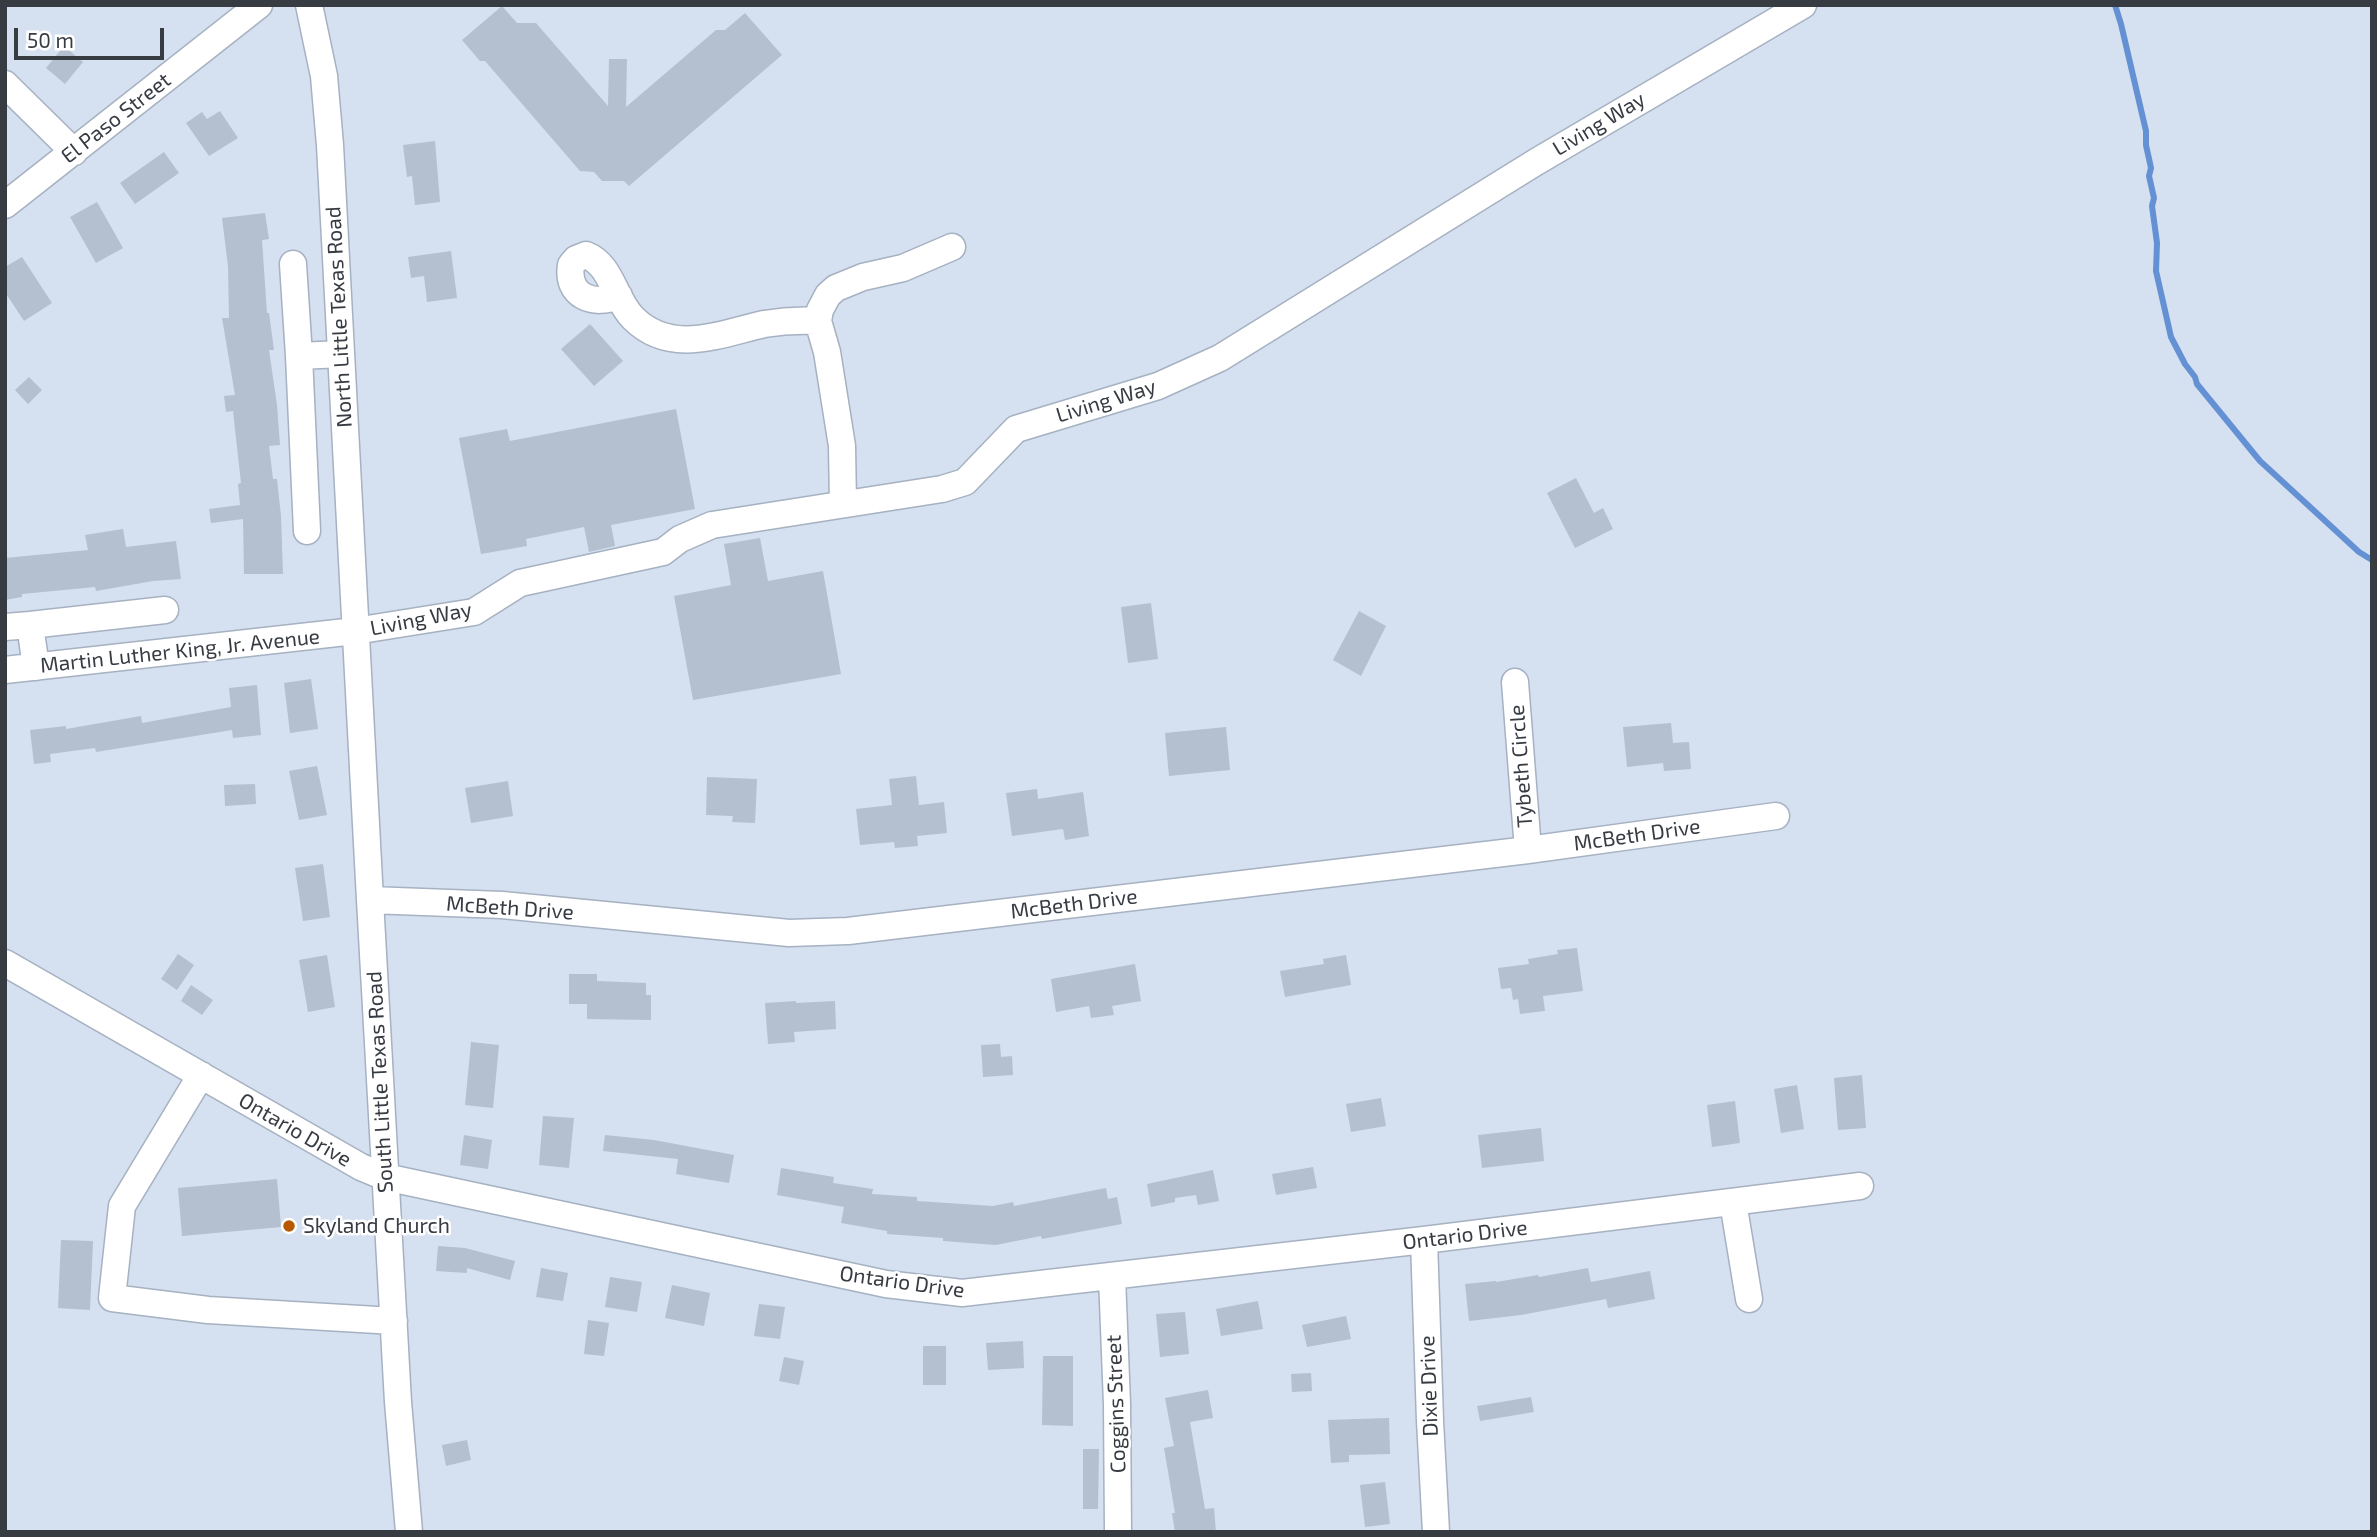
<!DOCTYPE html>
<html>
<head>
<meta charset="utf-8">
<style>
	body { margin:0 }
	#map { position:relative; width:2377px; height:1537px; overflow:hidden; background:#d5e0f0; font-family:"Exo 2",sans-serif }
	canvas { display:block }
	.frame { position:absolute; inset:0; border:7px solid #373b42; pointer-events:none }
	.scale { position:absolute; left:14px; top:28px; width:150px; height:32px; box-sizing:border-box; border:4px solid #373b42; border-top:0; padding-left:9px; font-size:21px; line-height:24px; white-space:nowrap; color:#373b42; -webkit-text-stroke:5px #fff; paint-order:stroke }
</style>
</head>
<body>
<div id="map">
<canvas width="2377" height="1537"></canvas>
<div class="frame"></div>
<div class="scale">50 m</div>
</div>
<script>
const ctx = document.querySelector('canvas').getContext('2d');
ctx.lineJoin = 'round';
function trace(path, color, width, dash) { ctx.strokeStyle = color; ctx.lineWidth = width; ctx.lineCap = dash ? 'butt' : 'round'; ctx.setLineDash(dash || []); ctx.stroke(path); }
function paint(path, color) { ctx.fillStyle = color; ctx.fill(path, 'evenodd'); }
function drawText(font, color, halo, rows, align = 'center') {
  ctx.font = font + ' "Exo 2",sans-serif'; ctx.lineWidth = 5; ctx.setLineDash([]); ctx.textBaseline = 'middle'; ctx.strokeStyle = halo; ctx.fillStyle = color; for (const [text, x, y, turn = 0] of rows) {
    ctx.save(); ctx.translate(x, y); ctx.rotate((+turn || 0) * Math.PI / 180); ctx.textAlign = isNaN(turn) ? turn : align; if (halo) ctx.strokeText(text, 0, 0); ctx.fillText(text, 0, 0); ctx.restore();
  }
}
trace(new Path2D(`
	M2115,5L2121,24L2146,131V145L2151,168L2149,176L2154,198L2152,206L2157,243L2156,271L2171,337L2185,364L2195,377L2197,384L2260,461L2359,552L2372,560`), '#6491d3', 6);
paint(new Path2D(`
	M502,6L517,23H536L608,106L609,59H627L626,107L716,30H725L745,13L782,55L629,186L624,181H602L594,172L580,171L485,61H480L462,40Z
	M64,46L83,62L65,84L46,68Z
	M220,111L238,138L209,156L186,123L202,112L207,119Z
	M435,141L440,202L415,205L412,176L407,177L403,145Z
	M164,152L179,173L135,204L120,183Z
	M97,202L123,248L96,263L70,217Z
	M265,213L269,239L262,240L267,313H269L274,350H269L277,405L280,445L269,446L273,479H277L281,516L283,574H244L243,519L211,523L209,509L240,505L238,484L241,483L233,411L226,412L224,396L235,395L222,318H229L228,266L222,218Z
	M451,251L457,298L427,302L424,276L411,278L408,257Z
	M22,257L52,303L24,321L5,292V267Z
	M590,324L623,361L594,386L561,349Z
	M29,377L42,390L28,404L15,390Z
	M676,409L695,509L611,525L615,546L589,552L584,527L526,539L527,546L481,554L459,438L507,429L510,441Z
	M1576,478L1594,513L1603,508L1613,529L1575,548L1547,493Z
	M123,529L126,547L176,541L181,579L153,581L96,591L95,587L22,594V597L5,600V558L88,550L85,535Z
	M760,538L768,581L823,571L841,674L693,700L674,596L731,585L724,544Z
	M1151,603L1158,659L1128,663L1121,607Z
	M1359,611L1386,626L1361,676L1333,660Z
	M311,679L318,729L290,733L284,683Z
	M257,685L261,735L233,738L232,730L96,752L95,748L50,754L51,762L34,764L30,730L66,726V729L141,716L142,723L231,707L229,688Z
	M1671,723L1673,743L1689,742L1691,769L1664,771L1663,763L1627,767L1623,727Z
	M1226,727L1230,770L1169,776L1165,733Z
	M317,766L327,815L299,820L289,771Z
	M916,776L919,805L944,802L947,833L917,836L918,846L895,848L894,842L860,845L856,809L892,805L889,779Z
	M707,777L757,779L755,823L732,822L733,816L706,815Z
	M508,781L513,816L471,823L465,788Z
	M255,784L256,804L225,806L224,785Z
	M1037,789L1038,799L1083,792L1089,836L1065,840L1063,829L1012,836L1006,793Z
	M323,864L330,917L303,921L295,868Z
	M1577,948L1583,991L1543,996L1545,1011L1520,1014L1518,999L1513,1000L1511,988L1501,989L1498,968L1529,964L1528,959L1558,954L1557,950Z
	M178,954L194,965L177,990L161,979Z
	M327,955L335,1007L308,1012L299,960Z
	M1346,955L1351,985L1285,997L1280,971L1324,964L1323,959Z
	M1135,964L1141,1001L1112,1006L1114,1015L1091,1018L1089,1006L1056,1012L1051,979Z
	M569,974H597V981L646,983V995H651V1020L587,1019V1004H569Z
	M191,985L213,1000L202,1015L181,1001Z
	M796,1001V1003L835,1001L836,1029L794,1032L795,1042L768,1044L765,1003Z
	M471,1042L499,1045L493,1108L465,1105Z
	M1000,1044L1001,1057L1012,1056L1013,1075L983,1077L981,1045Z
	M1862,1075L1866,1128L1838,1130L1834,1078Z
	M1797,1085L1804,1129L1781,1133L1774,1089Z
	M1381,1098L1386,1126L1351,1132L1346,1104Z
	M1735,1101L1740,1143L1712,1147L1707,1105Z
	M543,1116L574,1118L569,1168L539,1165Z
	M1541,1128L1544,1161L1482,1168L1478,1135Z
	M464,1135L492,1140L488,1169L460,1165Z
	M605,1135L654,1140L734,1155L729,1183L676,1174L678,1159L603,1151Z
	M1313,1167L1317,1188L1276,1195L1272,1174Z
	M781,1168L834,1177L833,1183L873,1189L872,1194L917,1197V1201L993,1206L1013,1202L1014,1206L1106,1188L1108,1199L1117,1197L1122,1224L1042,1239L1041,1236L996,1245L943,1241V1238L887,1234V1231L841,1223L844,1207L777,1195Z
	M1213,1170L1219,1201L1198,1205L1196,1195L1175,1198V1202L1151,1207L1147,1184Z
	M277,1179L281,1227L182,1236L178,1188Z
	M61,1240L93,1241L90,1310L58,1308Z
	M438,1246L465,1248L515,1261L510,1280L467,1268V1273L436,1271Z
	M541,1268L568,1273L563,1301L536,1297Z
	M1588,1268L1591,1282L1650,1271L1655,1299L1608,1308L1606,1299L1521,1315L1469,1321L1465,1284L1496,1281V1282L1538,1275L1539,1277Z
	M610,1277L642,1282L637,1312L605,1307Z
	M672,1285L710,1293L704,1326L665,1318Z
	M1258,1301L1263,1329L1221,1336L1216,1309Z
	M759,1304L785,1307L780,1339L754,1336Z
	M1185,1312L1189,1354L1160,1357L1156,1314Z
	M1346,1316L1351,1339L1307,1347L1302,1325Z
	M588,1320L609,1323L604,1356L584,1354Z
	M1023,1341L1024,1368L988,1370L986,1343Z
	M923,1346H946V1385H923Z
	M1043,1356H1073V1426L1042,1425Z
	M784,1357L804,1361L799,1385L779,1381Z
	M1311,1373L1312,1391L1292,1392L1291,1374Z
	M1208,1390L1213,1418L1190,1422L1205,1509L1214,1508L1216,1532H1175L1172,1513H1175L1164,1448L1174,1446L1165,1398Z
	M1531,1397L1534,1412L1480,1421L1477,1406Z
	M1389,1418L1390,1454L1349,1455V1462L1331,1463L1328,1420Z
	M467,1440L471,1460L446,1466L442,1445Z
	M1083,1449H1099L1098,1509H1083Z
	M1385,1482L1390,1524L1365,1527L1360,1485Z`), '#b4bfcf');
const minor = new Path2D(`
	M309,5L324,76L330,145L370,900L398,1402L409,1532
	M5,84L74,152
	M5,205L259,5
	M293,264L299,356
	M619,296C594,306 566,297 571,265L576,259L586,255C612,265 614,299 633,318C671,356 720,334 764,324C782,321 800,320 818,321
	M843,504L842,446L827,352L818,321L820,310L828,295L836,288L863,277L903,268L952,247
	M307,531L299,356L341,354
	M5,627L30,625
	M36,667L30,625L165,610
	M5,670L355,631L474,612L520,583L663,552L680,539L712,525L942,489L965,482L1016,429L1158,386L1220,358L1536,162L1803,5
	M1515,682L1528,850
	M370,900L502,905L789,933L848,931L1528,850L1776,816
	M5,963L361,1167L385,1177L886,1284L962,1293L1424,1240L1860,1186
	M201,1075L122,1206L112,1298L208,1310L394,1321
	M1733,1202L1749,1299
	M1424,1240L1430,1421L1436,1532
	M1112,1277L1117,1404L1118,1532`);
trace(minor, '#a6b1c1', 29);
trace(minor, '#fff', 26);
for (const [x, y, r, color] of [
	[289,1226,7,"#b65901"]
]) { const dot = new Path2D(); dot.arc(x, y, r, 0, 2 * Math.PI); ctx.fillStyle = color; ctx.fill(dot); trace(dot, '#fff', 2.5); }
drawText('21px', '#373b42', '#fff', [
	["El Paso Street",116,118,-38],
	["Living Way",1599,124,-31],
	["North Little Texas Road",339,317,-93],
	["Living Way",1106,401,-17],
	["Living Way",421,619,-11],
	["Martin Luther King, Jr. Avenue",180,651,-6],
	["Tybeth Circle",1521,766,-94],
	["McBeth Drive",1637,835,-8],
	["McBeth Drive",1074,904,-7],
	["McBeth Drive",510,908,4],
	["South Little Texas Road",380,1082,-93],
	["Ontario Drive",295,1130,30],
	["Ontario Drive",1465,1235,-7],
	["Ontario Drive",902,1282,8],
	["Dixie Drive",1429,1386,-92],
	["Coggins Street",1116,1404,-92]
]);
drawText('21px', '#373b42', '#fff', [
	["Skyland Church",303,1226]
], 'left');
</script>
</body>
</html>
